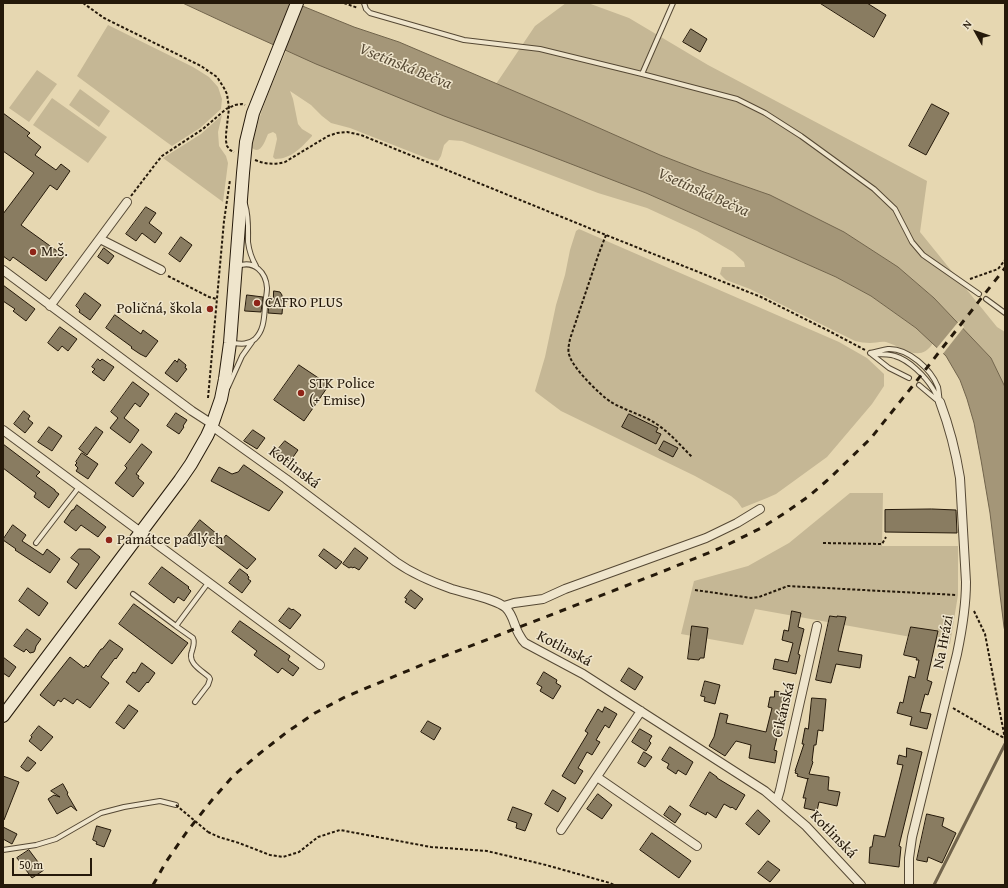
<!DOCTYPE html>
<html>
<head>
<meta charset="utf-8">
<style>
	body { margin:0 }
	#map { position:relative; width:1008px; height:888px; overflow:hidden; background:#e6d7b1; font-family:"Gentium Book Plus",serif }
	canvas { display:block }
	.frame { position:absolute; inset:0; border:4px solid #25190a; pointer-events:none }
	.north { position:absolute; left:956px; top:12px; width:40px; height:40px; -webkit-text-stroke:3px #efe5cc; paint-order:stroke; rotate:310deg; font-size:11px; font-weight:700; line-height:16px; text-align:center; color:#25190a }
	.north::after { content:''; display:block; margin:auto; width:14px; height:18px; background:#25190a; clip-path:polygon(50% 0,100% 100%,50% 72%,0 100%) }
	.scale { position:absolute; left:12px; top:858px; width:80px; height:18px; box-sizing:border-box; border:2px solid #25190a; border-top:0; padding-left:5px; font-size:12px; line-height:14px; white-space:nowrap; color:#25190a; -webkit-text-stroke:3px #efe5cc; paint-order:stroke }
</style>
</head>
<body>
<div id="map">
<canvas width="1008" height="888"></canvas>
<div class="frame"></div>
<div class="north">N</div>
<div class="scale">50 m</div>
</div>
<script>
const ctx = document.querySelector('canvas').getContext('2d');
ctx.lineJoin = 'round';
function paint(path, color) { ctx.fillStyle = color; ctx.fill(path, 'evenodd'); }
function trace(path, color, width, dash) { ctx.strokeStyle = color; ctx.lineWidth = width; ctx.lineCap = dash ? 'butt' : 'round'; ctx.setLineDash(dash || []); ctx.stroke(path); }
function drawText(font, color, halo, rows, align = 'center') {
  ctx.font = font + ' "Gentium Book Plus",serif'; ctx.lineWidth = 3; ctx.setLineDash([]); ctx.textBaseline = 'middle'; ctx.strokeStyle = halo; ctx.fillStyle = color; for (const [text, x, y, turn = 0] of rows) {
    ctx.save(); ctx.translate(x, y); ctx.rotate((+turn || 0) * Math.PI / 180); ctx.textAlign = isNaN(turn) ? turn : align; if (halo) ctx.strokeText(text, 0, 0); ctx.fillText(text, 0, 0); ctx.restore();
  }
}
paint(new Path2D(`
	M566,3H588L629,18L708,65L927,181L920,232L997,327L1005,332V387L991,358L934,298L898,267L844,232L770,195L704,172L660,155L563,112L496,84L535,26Z
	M108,25L193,67L209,77L218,87L222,99L221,109L200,128L172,146L165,141L77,76Z
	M286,51L646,193L836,277L871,296L916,328L933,343C920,364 903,347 886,342C881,341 875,343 870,343C865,343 860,342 855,341L750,289L726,280L720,274L722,267H745L744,262L733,252L697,231L647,208L598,193L462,141L449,140L444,145L441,156L438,161L429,159L350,128L331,123L322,116L311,105L290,91L293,99L298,124L302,129L312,135V136C301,148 291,159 275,159L273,157L277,139L276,134L273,132L268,134C265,141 261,155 252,148C258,114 273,82 286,51Z
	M37,70L57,84L29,122L9,108Z
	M80,89L110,111L99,127L69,105Z
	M52,98L107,137L88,163L33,125Z
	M222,115L218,132L219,146L226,156L228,163L223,202L163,158L201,134Z
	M579,229L839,342L867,358L884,374V386L872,404L827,457L776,494L767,498L742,508L737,501L731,496L695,476L561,411L537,393L535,391L545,357L556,305L565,275L570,250L576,231Z
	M850,493H883L882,546H958V595L950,644L755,609L743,645L681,634L694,581L748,566L789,543Z`), '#c5b795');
const water = new Path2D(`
	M183,3H295L354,27L399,42L563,112L660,155L704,172L770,195L844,232L898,267L934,298L991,358L1005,387V632L1004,627L990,513L981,460L974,423L967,399L960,380L946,356L916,328L871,296L836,277L646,193L535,150L444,116L316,64L232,26Z`);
paint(water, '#a49678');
trace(water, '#71644c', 1);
paint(new Path2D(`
	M959,321L964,327L942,355L936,349Z`), '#e6d7b1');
trace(new Path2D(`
	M934,885L1005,744`), '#71644c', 3);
const building = new Path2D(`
	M820,3H867L886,15L874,37Z
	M691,29L707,39L700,52L683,42Z
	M932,104L949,113L926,155L909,146Z
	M3,113L30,133L27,136L41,147L35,155L56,170L61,164L70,171L57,190L50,185L21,225L64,256L46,281L13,257L10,261L3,256V214L34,173L3,151Z
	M146,207L156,213L149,223L162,233L155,243L142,233L136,241L126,234Z
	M181,237L192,245L180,262L169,254Z
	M104,248L114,256L108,264L98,257Z
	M3,285L35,309L26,321L13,311L15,309L3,301Z
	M274,291L280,292L282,295V301L283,302L282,314L268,313L270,297L273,298Z
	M85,293L101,305L90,320L79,312L80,310L76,306Z
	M247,295L263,297L261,312L245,311Z
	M115,315L141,334L143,330L158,341L146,357L140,354L131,348L132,347L106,328Z
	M60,327L77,339L68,351L62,346L58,351L48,343Z
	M98,359L100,361L102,359L114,367L104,381L92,372L95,369L92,367Z
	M179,359L186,365L185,368L187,369L177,382L165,373L175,360L177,362Z
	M299,365L329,385L304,421L274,400Z
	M133,382L149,394L140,407L135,403L124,418L139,430L130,443L110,428L118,418L111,412Z
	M24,411L30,416L28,419L33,423L25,433L14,424Z
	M176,413L187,420L183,426L184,427L179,434L167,426Z
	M629,414L658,428L656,432L661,434L656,444L622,427Z
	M49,427L62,436L52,451L38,442Z
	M96,427L103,432L87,455L79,449Z
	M253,430L265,438L257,449L244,441Z
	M285,441L298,450L289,463L275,453Z
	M664,441L678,448L673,457L659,450Z
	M3,444L40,472L36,476L55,490V491L59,494L49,508L34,497L36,493L3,468Z
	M142,444L152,452L136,474L139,476L138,478L144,483L133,497L115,483L127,468L125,466Z
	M82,453L98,464L88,479L76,471L78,468L75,465L77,463L76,462Z
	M244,465L283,492L269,511L211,481L219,467L232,474L238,472Z
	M77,505L106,527L98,537L81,525L76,531L64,522L72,510H73Z
	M932,509L956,510L957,533L885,532V510Z
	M200,520L223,539L226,535L256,559L247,569L207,539L201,547L188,536Z
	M13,525L26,535L22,541L43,555L47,549L60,559L50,573L15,550L16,549L3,540Z
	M355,548L368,558L359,570L354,567L353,568L351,567L349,568L343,564Z
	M79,549H90L100,557L76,589L67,582L79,564L71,558Z
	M324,549L342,562L336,569L319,556Z
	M162,567L189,587L188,588L191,591L184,601L178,597L174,603L149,584Z
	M240,569L248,575H247L249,577L248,579L251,581L242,593L229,583Z
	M28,588L48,603L39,616L19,601Z
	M411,590L423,599L415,609L405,602L407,599L405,598Z
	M134,604L188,643L172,664L119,624Z
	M289,608L292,610L293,609L301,615L290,629L279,621Z
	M792,611L801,613L798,627L804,629L798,654L800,655L796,674L773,669L775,659L788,662L793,643L782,640L784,630L788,631Z
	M830,616L837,617V616L846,617L838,651L862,655L860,668L836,664L831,683L816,680Z
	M240,621L290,656L288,660L299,668L293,676L282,668L278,673L254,655L257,651L232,632Z
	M692,626L708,628L704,658H700L699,660L688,659Z
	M911,627L938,631L927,680L932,682L928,695L925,694L920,712L931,714L927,729L910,725L912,717L897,713L900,702L903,703L909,676L915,678L919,660H916L917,658L904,655Z
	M27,629L41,639L36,646L35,650L34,652L30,653L26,649L24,652L14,646Z
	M110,640L123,649L116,659L115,658L101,677L109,683L90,708L77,699L73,704L64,698L61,702L58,700L54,706L40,695L70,657L84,668L86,665L88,667L101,649H102Z
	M3,657L16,667L9,677L3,673Z
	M142,663L155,673L148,683L147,682L139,692L126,682L133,672L135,673Z
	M629,668L643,677L635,690L621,681Z
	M544,672L557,680L556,683L561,686L553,699L540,691L542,687L537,684Z
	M705,681L720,685L715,704L704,701L705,697L701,696Z
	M775,691L790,694L781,734L778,733L774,750L777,751L775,763L749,758L751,745L736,741L725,756L709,746L714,737L720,713L728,715L726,723L766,732L772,708L768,707L770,697H774Z
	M812,698L826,699L823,731L818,730L816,745H814L812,761L813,762L809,774L829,777L828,790L840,792L837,806L819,802L817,811L804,808L806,798H803L808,778V779L797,776L798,774L795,773L796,771H795L804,744H802L805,728L808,729Z
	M129,705L138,711L124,729L116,723Z
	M605,707L617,714L609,728L605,725L596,740L600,742L592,755L587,752L578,768L583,771L575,784L562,776L588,733L585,731L598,709L602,712Z
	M428,721L441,728L434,740L421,732Z
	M39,726L53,737L41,751L29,741L32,737L31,736Z
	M640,729L652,736L649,741L651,743L646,751L632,742Z
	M670,747L693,762L686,775L678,770L676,774L667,768L669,764L662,760Z
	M907,748L922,752L899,846L901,847L899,867L869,863L870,847H872L874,835L885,837L903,765L897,764L899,755L906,757Z
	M644,752L652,757L645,767L638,763Z
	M28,757L36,763L29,771H26L21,767Z
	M710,772L717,777V778L745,795L736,810L732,807L731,808L724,804L716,818L707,812L706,815L690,806Z
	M3,776L19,782L4,820H3Z
	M63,784L68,793L67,794L77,811L71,806L57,814L48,799L54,795L60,797L51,791Z
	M553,790L566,798L558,812L545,804Z
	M598,794L612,805L602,819L587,809Z
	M670,806L681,814L675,823L664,815Z
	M513,807L532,814L525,831L516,828L517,823L508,820Z
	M758,810L770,821L759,835L746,824Z
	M927,814L944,818L942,826L956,833L942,863L928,857L927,862L917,860Z
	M97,826L111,830L104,847L96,844L97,842L93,840Z
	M3,827L17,834L12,844L3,839Z
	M652,833L691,861L679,878L640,850Z
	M29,850L44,870L32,878L17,858Z
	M768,861L780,870L770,882L758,873Z`);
paint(building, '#897c61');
trace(building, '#25190a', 1);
const lane = new Path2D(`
	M364,3L366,9L370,13L464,40L540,49L642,74L737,99L765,113L801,136L874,189L895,209L912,242L923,255L979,294
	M642,74L673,3
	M245,204C249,217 248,229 248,242C249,250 252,259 256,266
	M986,299L1005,313
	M232,343C241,344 248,345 255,339C264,330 264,318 265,307C265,301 267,294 267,288C266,272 254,260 238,266
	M870,353C876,352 882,350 888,349C908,348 931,369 938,387C939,392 939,397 940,402
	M870,353L889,368L909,378
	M876,354C882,354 889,354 895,356C909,360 925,376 933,389C935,392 937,397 939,400
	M919,385L938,401
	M228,387L242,356L252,342
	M36,543L79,487
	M133,594L176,626L208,583
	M176,626L193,638C195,643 193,647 192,651C187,663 201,670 209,677L210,679L208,685L195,702
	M3,850L36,845L56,839L101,813L124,807L160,801L176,805`);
const street = new Path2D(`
	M100,239L161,270
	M3,270L192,411L209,422L216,429L286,479L396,562C413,574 432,582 452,589C465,593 497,599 506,608C514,616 514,627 520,636C521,638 523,641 525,643L583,674L765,791L806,826L861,885
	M50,306L127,202
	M3,430L320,665
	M504,606L514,603L543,599L565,589L706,538L737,523L760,509
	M597,777L697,846
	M777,800L780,790L817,626
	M561,830L641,711
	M909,885V858L912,837L957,654C962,630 966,606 966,582L960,478C956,453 949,426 940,402`);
const secondary = new Path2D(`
	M3,716L180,480L191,464L207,436L212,425L221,399L225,379L230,343L243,173L246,142L253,113L297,3`);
trace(lane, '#554834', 6);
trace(street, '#554834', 10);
trace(secondary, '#25190a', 14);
trace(new Path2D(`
	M83,3L104,18L201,66L217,77L224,88L227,94L229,108L226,134V141L227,146L230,150L234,152
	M344,3L358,8
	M255,160C265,164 274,165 285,162L328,136L337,133L347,132L361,135L606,235L761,297L829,331L865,350
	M131,196L157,162L162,156L203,129L226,109L235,105L242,104L245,105
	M606,235L599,253L570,339C569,345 567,351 570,357C574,369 600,395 611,402C626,411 644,415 658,425C671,434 681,446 692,457
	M168,276L209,297L217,299
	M970,279L998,269L1005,260
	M208,398L224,221L230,180
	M823,543L882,544L886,537
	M695,590L751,598L759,597L788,586L957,595
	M974,611L985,634L1005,739
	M953,708L1004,738
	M208,832L219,837L239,843L270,855L283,857L299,852L318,837L340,830L431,847L487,851L546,865L610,883L614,885`), '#25190a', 2, [3, 2]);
trace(lane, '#efe5cc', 4);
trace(street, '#efe5cc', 8);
trace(secondary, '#efe5cc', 12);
trace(new Path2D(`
	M153,885L166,862L186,833L212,800L234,775L259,754L287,732L315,713L345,697L424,664L659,573L718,549L735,541L761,528L785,513L809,496L830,478L871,438L911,388L1005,268`), '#25190a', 3, [7, 7]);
trace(new Path2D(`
	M176,805L208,832`), '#25190a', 2, [3, 2]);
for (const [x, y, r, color] of [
	[33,252,4,"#8f2418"],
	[257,303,4,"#8f2418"],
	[210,309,4,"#8f2418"],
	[301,393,4,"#8f2418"],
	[109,540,4,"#8f2418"]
]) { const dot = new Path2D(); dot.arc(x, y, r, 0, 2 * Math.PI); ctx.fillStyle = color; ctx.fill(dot); trace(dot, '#efe5cc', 1.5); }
drawText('15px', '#25190a', '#efe5cc', [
	["M.Š.",41,252],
	["CAFRO PLUS",265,303],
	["Poličná, škola",202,309,"right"],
	["STK Police",309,384],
	["(+ Emise)",309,401],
	["Památce padlých",117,540]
], 'left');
drawText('15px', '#25190a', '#efe5cc', [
	["Kotlinská",294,468,37],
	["Na Hrázi",944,642,-79],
	["Kotlinská",564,649,28],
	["Cikánská",784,710,-77],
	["Kotlinská",833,835,46]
]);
drawText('italic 16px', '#584b36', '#efe5cc', [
	["Vsetínská Bečva",405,67,22],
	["Vsetínská Bečva",703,193,24]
]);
</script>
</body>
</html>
